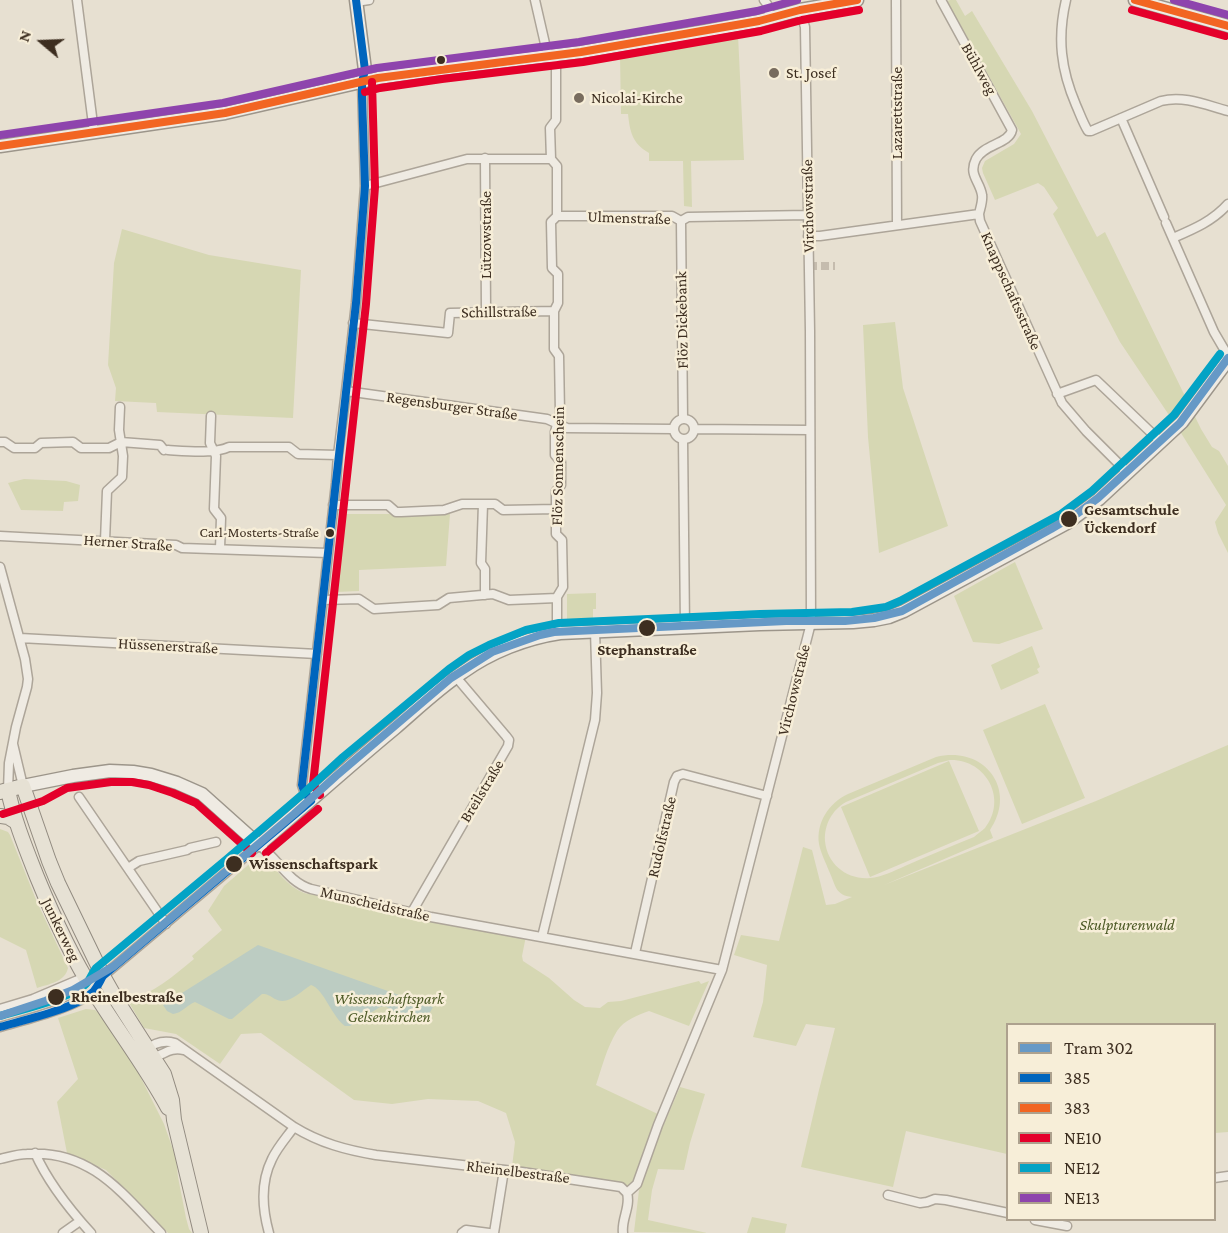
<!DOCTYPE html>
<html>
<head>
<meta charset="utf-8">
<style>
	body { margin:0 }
	#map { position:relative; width:1228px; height:1233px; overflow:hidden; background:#e7e0d1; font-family:"Crimson Pro",serif }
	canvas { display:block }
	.legend { position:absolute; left:1006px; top:1023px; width:210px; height:198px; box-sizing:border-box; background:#f7eed8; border:2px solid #ada18e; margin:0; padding:8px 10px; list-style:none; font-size:18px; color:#3d2e20 }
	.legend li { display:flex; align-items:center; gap:12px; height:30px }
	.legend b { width:30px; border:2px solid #ada18e }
	.north { position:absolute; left:12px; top:12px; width:60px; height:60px; -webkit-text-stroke:4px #f7eed8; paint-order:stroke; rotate:289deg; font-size:16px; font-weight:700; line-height:24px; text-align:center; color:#3d2e20 }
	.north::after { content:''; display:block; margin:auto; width:21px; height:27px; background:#3d2e20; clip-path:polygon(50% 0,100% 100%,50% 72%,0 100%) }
</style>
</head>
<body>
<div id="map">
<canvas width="1228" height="1233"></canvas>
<ul class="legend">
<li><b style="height:8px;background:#6699c6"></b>Tram 302</li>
<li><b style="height:8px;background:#0065bd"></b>385</li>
<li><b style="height:8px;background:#f26522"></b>383</li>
<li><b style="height:8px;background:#e4002b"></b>NE10</li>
<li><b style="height:8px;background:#03a3c5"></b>NE12</li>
<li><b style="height:8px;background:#8e44ad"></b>NE13</li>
</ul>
<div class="north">N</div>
</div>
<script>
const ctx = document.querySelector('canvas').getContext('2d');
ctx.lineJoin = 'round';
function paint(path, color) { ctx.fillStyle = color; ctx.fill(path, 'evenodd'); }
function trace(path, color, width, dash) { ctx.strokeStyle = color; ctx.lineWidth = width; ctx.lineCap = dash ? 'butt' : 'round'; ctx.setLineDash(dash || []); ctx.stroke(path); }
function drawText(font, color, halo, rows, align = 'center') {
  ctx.font = font + ' "Crimson Pro",serif'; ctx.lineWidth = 5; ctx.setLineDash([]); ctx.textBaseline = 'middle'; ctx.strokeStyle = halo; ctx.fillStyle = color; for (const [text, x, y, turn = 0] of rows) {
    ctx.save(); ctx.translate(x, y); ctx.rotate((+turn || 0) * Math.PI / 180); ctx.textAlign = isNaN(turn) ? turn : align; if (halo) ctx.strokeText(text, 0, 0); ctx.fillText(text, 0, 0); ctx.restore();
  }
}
paint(new Path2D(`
	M950,0H956L965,16L972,11L1032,111L1097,237L1105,232L1201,429L1212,447L1219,451L1228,466V553L1218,533L1215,522L1226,505L1181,433L1120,342L1053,214L1058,208L1044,187L1038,183L995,200L983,173L982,168L985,161L1014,144L1021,134L947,1Z
	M738,35L744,160L691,161L692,207L684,206L683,161H649V153C632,143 630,132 628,114H621L620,55Z
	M122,229L209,255L301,270L293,418L157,412L156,403L115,401L116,388L108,365L114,263Z
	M895,322L903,388L948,526L879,553L868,437L863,325Z
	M24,479L66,481L80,485L78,501L64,502L63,511L21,510L8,483Z
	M346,514H450L446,566L359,570V591L336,592L334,590L337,543L341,515Z
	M1015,562L1043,629L999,644L973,642L954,596Z
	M596,593V609H593V625H567V594Z
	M1032,646L1040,667L1037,669L1039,673L1001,690L991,665Z
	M1045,704L1085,798L1022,824L983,730Z
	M1228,745V1132L1215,1133L1214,1024H1008L1007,1154L906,1131L893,1187L801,1167L819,1090L835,1028L806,1024L796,1046L753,1037L763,1002L767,965L734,955L741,935L779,941L803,847L812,850L826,905L835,904L852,897C835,895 836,886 829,871C826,863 821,854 819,844C816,822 829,803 848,794L936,757C984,745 1018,789 990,830L993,838L884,885L1096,801ZM950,760C986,759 1008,799 985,828C982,831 977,834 974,837C951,846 928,856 905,866C894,871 882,877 870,878C847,880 827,864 825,841C824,825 832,810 846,802L938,763Z
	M949,761L979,831L870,877L841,807Z
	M0,829L8,832L10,835L37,902L68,968C65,982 49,984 37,988L26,950L0,937Z
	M266,857C277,871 287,886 304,893L526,936L522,956L523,961L549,978L574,1000L585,1007L600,1008L608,1002L621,1001L699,981L701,984L709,981L689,1026L649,1011C638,1015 624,1020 617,1031C607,1047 602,1067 596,1085L660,1115L641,1172L629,1188L512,1167L515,1142L506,1113L478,1101L428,1099L392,1104L354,1100L261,1033L241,1034L220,1064L176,1034L144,1028L128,1001C153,993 174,976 194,959L192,956L222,930L208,911L224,886L254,860Z
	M86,1009L95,1010L102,1016L134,1064L164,1124L176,1158L178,1177L186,1218L189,1229L192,1233H168L106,1170L67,1153L57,1102L78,1079L58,1018Z
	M680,1087L705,1094L690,1143L684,1170L658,1169L652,1190L648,1220L707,1233L634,1232L639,1190L661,1131Z
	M752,1217L787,1224L785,1233H747Z`), '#d6d7b3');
paint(new Path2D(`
	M258,945L433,1007L428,1016L412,1023L385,1006L380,1007L350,1026H345C332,1017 324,989 311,985C300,992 288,1006 275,999C270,996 268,994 262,994L232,1019H229L195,1002C187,1005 182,1013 173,1014L167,1011L163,1005Z`), '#bcccc2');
trace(new Path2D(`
	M809,266H835`), '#c5bcae', 8, [8, 4]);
const street = new Path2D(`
	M77,0L94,132
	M535,0L546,48L556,68V120L550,128L551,159L557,166V216L551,222L552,268L558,274V303L554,311V349L559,356L560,413L555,432V455L561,462V485L556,491V534L562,540L563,587L557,597V633
	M764,0L767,4L770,18
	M896,0L897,225
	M941,0L1012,130C1009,144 984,144 976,159C968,175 980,181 982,195C983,201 980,209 979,214
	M1066,0C1057,38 1061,70 1076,105C1080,114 1083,123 1088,131H1091L1161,101C1184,95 1206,105 1228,111
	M356,2L369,0
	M1121,118L1164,217
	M485,158L486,311
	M365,186L467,159H551
	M557,216H672L681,221L688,217L808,215
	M681,221L683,419
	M1166,223L1214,332L1228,356
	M808,236H820L979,214L980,221L1062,403L1086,431L1128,473
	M1173,238C1194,229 1213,221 1228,204
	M353,323L448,333L450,313L554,311
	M346,391L547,419L567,428L673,429
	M1057,394L1096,380L1161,442
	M211,416L210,443L216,456L214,509L221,518L220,549
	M674 429a10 10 0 1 1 20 0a10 10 0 1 1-20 0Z
	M694,429L809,430
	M683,439L685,627
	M0,442H5L14,448H35L41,443L73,442L81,448H109L121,442L160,445L164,450
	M168,450C185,451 215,454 229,447H289L298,454L338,455
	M483,504L481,563L485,569V595
	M333,505H388L396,512H401L444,510L462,504H495L503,510L556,509
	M0,536L176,545L182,548L328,553
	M105,541L107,491L122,477L123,456L119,430L120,407
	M0,567L25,659L28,679L27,687L16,727L9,763L8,790
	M323,600L359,599L374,609L438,605L449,598L493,594L509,600L557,598
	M20,638L317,654
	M13,744L23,786
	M79,797L166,924
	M311,801L304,791L302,785L336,483L338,455L346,391L356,303L365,186L362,82
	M128,868L139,861L187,850L190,848L216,842
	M412,912L508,746L509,740L506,736L456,677
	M542,937L595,720L597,693L595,631
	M635,953L674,782L677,776L683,774L767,796
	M0,1009L33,999L85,977L103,976
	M0,1027C23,1020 77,1007 93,992C97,988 100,981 103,976L259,845C278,859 288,882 311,889L431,917L722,970
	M146,1050C155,1042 164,1040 175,1043L294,1127C320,1143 346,1150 376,1155L522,1172L621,1187L627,1193
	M151,1058C165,1055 168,1047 184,1050
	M35,1153C47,1180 71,1211 91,1233
	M0,1159C9,1157 18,1154 27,1154C90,1149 122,1193 161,1233
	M1214,1178L1228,1176
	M627,1193L637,1184L658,1125L722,970L811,623L810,331L805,27L800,10
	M888,1195L920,1203L927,1202L935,1199L946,1200L1008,1213
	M1035,1220L1067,1226
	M63,1233L80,1221
	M269,1233C262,1208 260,1183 272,1159C277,1148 286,1138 294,1127
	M462,1233L466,1230L489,1233
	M494,1233L504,1170
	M623,1233C621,1219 631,1207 627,1193`);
const secondary = new Path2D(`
	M356,0L365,70L362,82
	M1135,0L1228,26
	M0,146L225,113L378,78L441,69L581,52L705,31L759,21L800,10L857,0
	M23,786L73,776L110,771L133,772L151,775L177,783L202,794L259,845C305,806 349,766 395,728C417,709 439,688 463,672C491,652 526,638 560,633L760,624L853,622L874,620L889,617L904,611L1067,523L1099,499L1182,422L1228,360`);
const primary = new Path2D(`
	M8,790C14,820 26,849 37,877C53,916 71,956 94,992C118,1031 146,1067 168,1108
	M0,792L23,786L49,861L58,883L103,976L116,999L164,1074L172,1100L174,1120L201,1233
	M0,816L8,817L16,822`);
trace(street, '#ada599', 11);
trace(secondary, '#9c958a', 15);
trace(primary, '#928b80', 16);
trace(street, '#efebe3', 8);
trace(secondary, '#efebe3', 12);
trace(primary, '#e6e1d4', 14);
trace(new Path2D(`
	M311,801L304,791L302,785L356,303L365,186L362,96V82L365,70L356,0
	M0,1027C24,1020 75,1009 93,992C97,988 100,981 103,976L311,801`), '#0065bd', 8);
trace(new Path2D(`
	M1135,0L1228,26
	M0,146L225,113L378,78L581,52L759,21L800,10L857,0`), '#f26522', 8);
trace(new Path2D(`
	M1132,10L1225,36
	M365,92L380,88L442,79L583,62L761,31L802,20L859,10
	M320,795L313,784L366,304L375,187L372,82
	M3,814L43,801L67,788L111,782H132L149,785L173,793L196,803L252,853
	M266,853L318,809`), '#e4002b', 8);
trace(new Path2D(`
	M0,1016C20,1010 72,998 86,984C90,980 92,973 96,968L228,858L304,793L343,757L449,669L469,655L489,645L526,630L559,623L760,614L852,612L886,607L900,601L1061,514L1092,491L1174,415L1220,354`), '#03a3c5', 8);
trace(new Path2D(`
	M1174,0L1228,15
	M0,135L223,103L377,68L579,42L757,11L797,0`), '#8e44ad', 8);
trace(new Path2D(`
	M0,1016L45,1001L73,990L114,966L294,814L336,776L451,678L492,652L540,635L554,632L786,621H845L874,618L902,611L1051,529L1078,513L1098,498L1180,423L1228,358`), '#6699c6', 8);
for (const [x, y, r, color] of [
	[441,60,5,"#3d2e20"],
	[774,73,6,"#786c5e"],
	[579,98,6,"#786c5e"],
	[1069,519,9,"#3d2e20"],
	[330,533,5,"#3d2e20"],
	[647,628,9,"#3d2e20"],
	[234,864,9,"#3d2e20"],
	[56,997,9,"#3d2e20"]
]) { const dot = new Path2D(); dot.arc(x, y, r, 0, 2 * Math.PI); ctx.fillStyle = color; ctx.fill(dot); trace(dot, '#f7eed8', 2); }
drawText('14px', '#3d2e20', '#f7eed8', [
	["Carl-Mosterts-Straße",319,533]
], 'right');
drawText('16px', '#3d2e20', '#f7eed8', [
	["Bühlweg",979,69,61],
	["Lazarettstraße",897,113,-90],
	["Virchowstraße",808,206,-91],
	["Ulmenstraße",629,218,2],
	["Lützowstraße",486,235,-90],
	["Knappschaftsstraße",1011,291,66],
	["Schillstraße",499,312,-1],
	["Flöz Dickebank",682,320,-91],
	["Regensburger Straße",452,406,8],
	["Flöz Sonnenschein",558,466,-89],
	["Herner Straße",128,543,4],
	["Hüssenerstraße",168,646,3],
	["Virchowstraße",794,690,-76],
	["Breilstraße",482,791,-59],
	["Rudolfstraße",662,837,-77],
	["Munscheidstraße",375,904,13],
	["Junkerweg",61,930,64],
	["Rheinelbestraße",518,1172,7]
]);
drawText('16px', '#3d2e20', '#f7eed8', [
	["St. Josef",786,73],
	["Nicolai-Kirche",591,98]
], 'left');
drawText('bold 16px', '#3d2e20', '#f7eed8', [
	["Gesamtschule",1084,510],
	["Ückendorf",1084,528],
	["Stephanstraße",647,650,"center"],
	["Wissenschaftspark",249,864],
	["Rheinelbestraße",71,997]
], 'left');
drawText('italic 16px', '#4d5a26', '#f7eed8', [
	["Skulpturenwald",1127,925],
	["Wissenschaftspark",389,999],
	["Gelsenkirchen",389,1017]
]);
</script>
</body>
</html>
